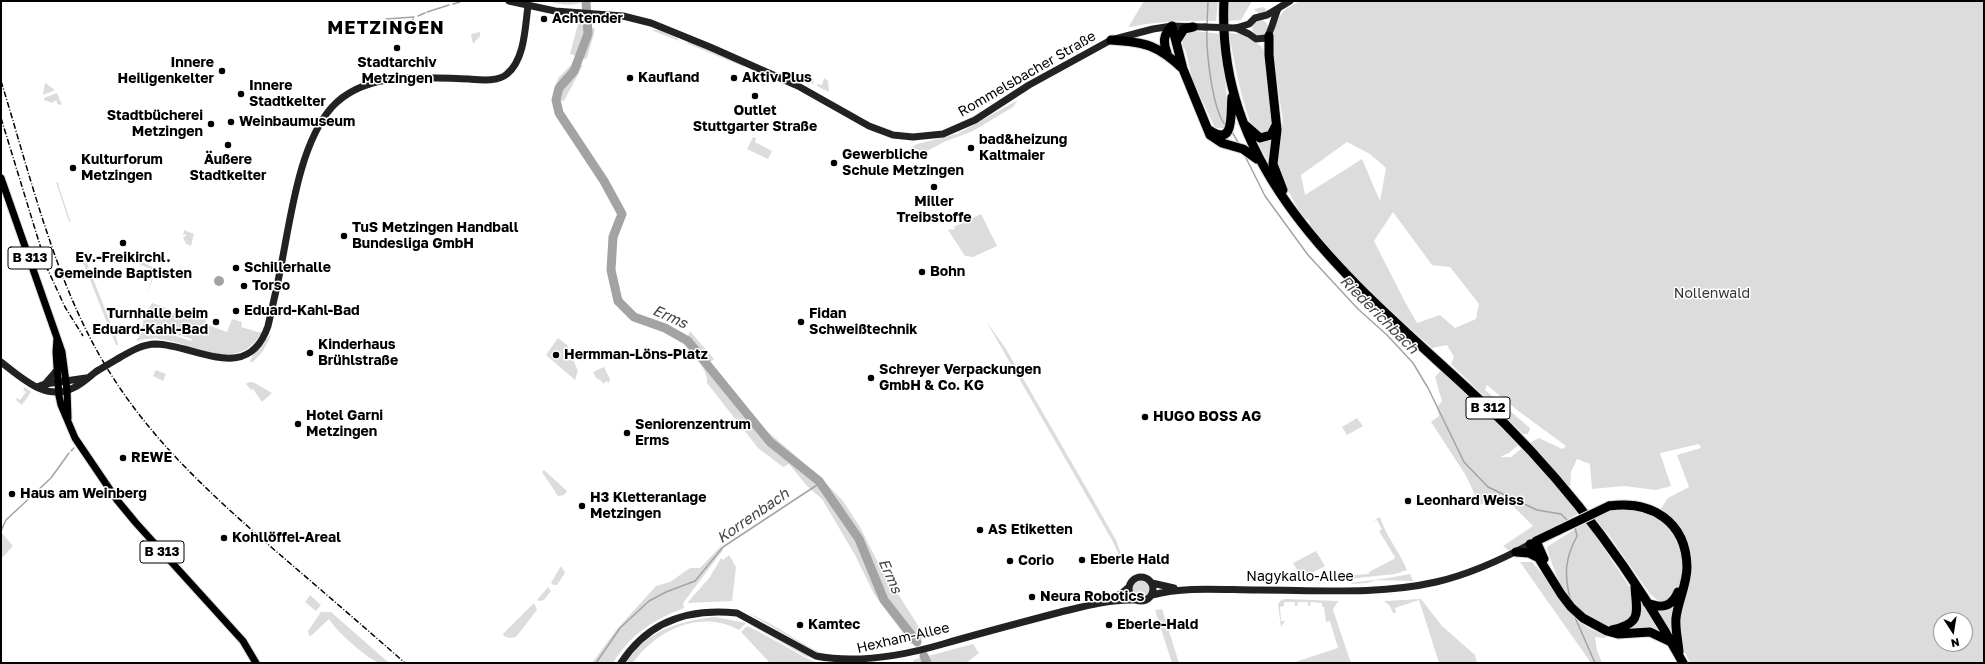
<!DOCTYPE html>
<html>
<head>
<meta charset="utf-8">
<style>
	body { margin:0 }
	#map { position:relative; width:1985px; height:664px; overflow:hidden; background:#fff; font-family:"Golos Text",sans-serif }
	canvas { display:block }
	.frame { position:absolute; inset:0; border:2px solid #000; pointer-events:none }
	.north { position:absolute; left:1933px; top:612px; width:40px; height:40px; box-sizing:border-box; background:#fff; border:1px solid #999; border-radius:50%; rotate:168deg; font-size:11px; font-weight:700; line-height:16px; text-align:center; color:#000 }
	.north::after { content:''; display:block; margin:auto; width:14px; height:18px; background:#000; clip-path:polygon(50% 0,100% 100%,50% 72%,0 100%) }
</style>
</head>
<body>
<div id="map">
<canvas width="1985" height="664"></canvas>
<div class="frame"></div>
<div class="north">N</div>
</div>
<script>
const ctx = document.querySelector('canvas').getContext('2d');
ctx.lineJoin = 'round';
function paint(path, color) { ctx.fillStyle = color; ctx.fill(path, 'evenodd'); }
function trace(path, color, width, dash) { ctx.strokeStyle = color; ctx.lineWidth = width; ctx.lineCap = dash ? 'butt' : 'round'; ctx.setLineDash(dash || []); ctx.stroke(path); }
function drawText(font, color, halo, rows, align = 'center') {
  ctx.font = font + ' "Golos Text",sans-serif'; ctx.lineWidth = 3; ctx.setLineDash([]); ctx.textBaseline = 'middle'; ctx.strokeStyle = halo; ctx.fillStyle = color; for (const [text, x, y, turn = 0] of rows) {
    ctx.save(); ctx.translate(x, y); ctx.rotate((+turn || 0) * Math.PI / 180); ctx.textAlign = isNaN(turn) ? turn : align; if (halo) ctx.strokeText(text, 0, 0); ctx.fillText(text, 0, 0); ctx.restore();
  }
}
paint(new Path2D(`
	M554,1H584C576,7 562,4 553,3Z
	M1144,1H1218L1216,21C1187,20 1159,21 1130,27L1129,26Z
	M1229,1H1252L1241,20L1228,21Z
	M1300,1H1984V663H1690L1680,642L1677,624L1690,556L1660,510L1668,498L1689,487L1677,455L1701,448L1699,444L1660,453L1671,486L1656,490L1624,486L1592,489L1590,464L1577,459L1571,472L1570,490L1530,443L1539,438L1562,449L1566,446L1517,410L1487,385L1485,390L1530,428L1528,434H1523L1451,364L1454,357L1447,345L1432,348L1360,283L1310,227L1309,220L1303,218L1279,174L1275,163L1283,120L1271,46L1274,22L1286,9ZM1347,142L1370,154L1386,168L1380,201L1362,159L1305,195L1301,175ZM1393,212L1432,265L1450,267L1479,304L1476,319L1455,328L1440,315L1417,323L1404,300L1374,241ZM1941,620H1965V644H1941Z
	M1264,7L1268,12L1259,14L1254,9Z
	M1252 28a8 8 0 1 1 16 0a8 8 0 1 1-16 0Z
	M579,20L582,21L583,26L592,27L595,30L587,58L585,59L570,54Z
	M651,30H660L677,38L679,41Z
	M1195,31L1221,34L1229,123L1224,128H1215L1193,81L1185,49L1182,46L1184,35Z
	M480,32V36L473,44L471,34Z
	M1229,33L1242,34L1261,46L1266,55L1274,120L1272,130L1266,135L1254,132C1241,100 1235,67 1229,33Z
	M689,42L747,66H742L686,43Z
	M571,65H583L564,101L552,100L558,78Z
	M794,73L814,79L813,84L793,76Z
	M824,78L828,81L829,92L817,86V84L822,85Z
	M45,83L55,90L43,95Z
	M57,93L62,105L57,104V101H54L53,103L44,100V98Z
	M1018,100L1013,107L973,131L944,142L925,152L910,148L917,144L957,134Z
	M1275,134L1273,170L1256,140Z
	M753,137L756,138L755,142L772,151L768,159L747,149Z
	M56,182L60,184H58L70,220H71L69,222Z
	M981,214L997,246L973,257L965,256L948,230L951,229L952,230L955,229L954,227Z
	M184,230L194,234L191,246L186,244L183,237L186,236V234L183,235Z
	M85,258L117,340L118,345H116L82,260Z
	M142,262L156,269L147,295L154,270L141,265Z
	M152,303L168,309L167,311L190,319L191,316L208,314L205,324L227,332L232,319L242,322L241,327L258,332H262C237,375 196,344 160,339C152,338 144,339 136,341L141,334L144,317ZM161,329L192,339L191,341L161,331Z
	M986,321L1006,349L1087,489L1116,540L1127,571L1112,540Z
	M690,331L714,359L709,363L767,431L819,476L843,501L860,527L876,559L924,635L922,639L911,644L874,594L855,555L822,499L807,486L789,464L783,467L758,448L707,383C708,368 693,355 684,345Z
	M272,333L263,351L253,362H250L252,356Z
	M558,338L567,345L578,371L575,380L546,355Z
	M604,367L610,379L609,383L606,381L604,384L600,380L596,378L593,372Z
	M156,370L166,374L163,381L153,376Z
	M1441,370L1504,429L1518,445L1509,453L1500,457H1511L1522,448L1579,513L1542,535L1510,552L1503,546L1533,526L1510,503L1497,497L1480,505L1465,474L1431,422L1439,416L1437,407L1442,401L1435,377Z
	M249,382H253L272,393L262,402L253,389L251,390L246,384Z
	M25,387L31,392L22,405L16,400L17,398L20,400L26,392L23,390Z
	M1357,418L1363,426L1347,435L1342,427Z
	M544,470L567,491L564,495L558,496L542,472Z
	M1621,508C1637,510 1654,511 1667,524C1687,544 1692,590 1661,603L1650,594L1608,534L1592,518Z
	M1380,517C1386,537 1400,552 1407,570L1395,574L1338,580V576L1369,574V572L1394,559L1395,557L1379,531L1382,529L1377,520L1373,521Z
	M1586,522L1633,592L1634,616C1629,619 1621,627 1615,627C1599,629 1572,603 1564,590C1556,576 1551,562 1547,547Z
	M1,532L13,546L1,559Z
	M721,546L723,550L683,603L684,608C652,621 632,633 613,663H592L617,629L656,586L670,582L690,568H700Z
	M1316,551L1325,566L1302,578L1293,563Z
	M729,555L736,567L732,601L689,603L688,602L710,577L721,558L723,560Z
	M1520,562H1532C1538,570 1545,576 1550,584C1567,609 1576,628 1608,635L1604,638L1595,637L1597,650L1602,663H1591Z
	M561,566L565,573L557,585H554L551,583Z
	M1410,574L1413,581L1376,580L1367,583L1352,584L1351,583C1371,580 1391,578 1410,574Z
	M1131 589a10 10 0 1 1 20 0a10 10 0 1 1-20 0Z
	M548,587L551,591L544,600L539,601L537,600Z
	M310,595L321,605L316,611L305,602Z
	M1640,598L1662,633L1624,631Z
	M1285,599L1339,601L1336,604L1333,610L1351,663H1292L1338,648L1330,621L1326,622L1324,607H1322V603L1311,602L1310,606H1308V602H1298L1297,606H1295V602H1284V606L1280,607L1281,621H1285L1281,627L1278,604L1280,601Z
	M1421,599L1442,626L1475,655L1477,663H1439L1419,600L1395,608L1396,613H1393L1390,606L1384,601Z
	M1678,599L1675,639L1656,610Z
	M534,603L537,610L516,637L509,638L504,636L503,634Z
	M1162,609L1179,663H1172L1155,610Z
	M321,612H331L389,663C387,663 382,664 380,663C367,659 336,631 329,619L312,635L309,636L308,631Z
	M751,615C760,615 809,649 825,655V657Z
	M715,617L746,623L739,630C701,609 656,630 633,663H626C645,631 679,621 715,617Z
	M747,623C775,635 798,653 826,663L805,656Z
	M747,626C771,637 793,652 817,663H770L741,632Z
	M973,644L979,653L966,663H914L913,660Z`), '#dcdcdc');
paint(new Path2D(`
	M214 281a5 5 0 1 1 10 0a5 5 0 1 1-10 0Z`), '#a3a3a3');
trace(new Path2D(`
	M463,1H465
	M453,4L460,2
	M427,12L449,5
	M418,16L425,13
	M386,19L414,17
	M1207,25L1208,1
	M1207,29C1206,51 1212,110 1226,126
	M411,30L413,19
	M1232,132L1239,144
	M1244,154L1265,196L1308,255L1358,309L1387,335L1413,363L1428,388L1464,462L1488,487L1537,510L1561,514L1569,522
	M71,451L74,448
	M1,531L6,520L51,478L69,453
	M1570,598C1564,573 1565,559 1577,536L1575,527
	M1574,615L1595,663
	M596,663L620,628L649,601L666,592L695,581L723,547L820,483`), '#a3a3a3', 1.5);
trace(new Path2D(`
	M586,1L588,34L574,71L559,88L556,100L559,113L604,181L622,214L613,237L611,270L618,301L634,317L665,328L688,341L770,442L819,481L859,539L884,600L917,642
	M924,656L927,663`), '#a3a3a3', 9);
const primary = new Path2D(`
	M1,178L62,352L67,390L68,418
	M57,338L56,352L59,396L61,405L75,438L117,500L136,523L243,641L256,663`);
const highway = new Path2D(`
	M1224,1C1215,194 1383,304 1505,424C1575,494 1636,577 1683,663
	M1269,36V55L1277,130L1273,164L1283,190
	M1111,40C1145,42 1158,45 1183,69
	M1177,40L1184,29L1193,27
	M1167,53C1163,42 1163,35 1172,26L1183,69L1210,135L1222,143L1243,149L1257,159
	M1245,125L1260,138L1271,135L1275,127
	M1208,129C1236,150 1230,111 1232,97
	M1609,506C1651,500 1686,521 1687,567C1687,584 1678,601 1676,618C1675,629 1678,640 1679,652
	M1530,544L1561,594L1571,607L1583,618L1607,631L1618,634L1650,632L1671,642
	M1516,552L1529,553L1537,557
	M1544,559L1536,541L1559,530
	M1647,603C1662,609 1672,607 1678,592
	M1612,630C1644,623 1636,611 1635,586`);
trace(primary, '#dbdbdb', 9);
trace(highway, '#dbdbdb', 11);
trace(new Path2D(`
	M509,1L555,11L623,16L651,23L710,47L798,86L869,126L893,135L913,137L943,134L975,120L1029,85L1111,40L1153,29L1172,26L1205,27
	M1236,28L1249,34L1256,39L1266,38C1271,34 1274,17 1278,9
	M1236,28L1249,24L1255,18L1267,15L1290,1
	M119,358C131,351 143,344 156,344C196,345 248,385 268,326C273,304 278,283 282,261C291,215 300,143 332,107C366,70 423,78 469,79C481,80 498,82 507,74C525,59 525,27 528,6
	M1,362C22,378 47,403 75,387C83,383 90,376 97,371
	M45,384L58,369
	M37,387L45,384L86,378
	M1129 589a12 12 0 1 1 24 0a12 12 0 1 1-24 0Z
	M1152,583L1174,588
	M1152,595C1186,586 1223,590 1258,590C1316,590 1379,595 1436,582C1471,574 1503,559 1534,542
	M1108,599L1121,594L1129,587
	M621,663C648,621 689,608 737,613L816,656C858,664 902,656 943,644C981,633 1019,623 1057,613C1082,607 1109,599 1135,600`), '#222', 7);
trace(primary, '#000', 7);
trace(highway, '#000', 9);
trace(new Path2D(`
	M1,81C28,168 52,269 96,349C142,433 207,491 278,553C320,589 363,626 405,663
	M1,118L47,268L65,307L83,336`), '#000', 1.5, [6, 2, 1, 2]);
const highwayBridge = new Path2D(`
	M1559,530L1609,506`);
trace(highwayBridge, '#dbdbdb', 11, []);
trace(new Path2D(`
	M1205,27L1236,28
	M97,371L119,358`), '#222', 7);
trace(highwayBridge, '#000', 9);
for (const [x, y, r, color] of [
	[544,19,4,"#000"],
	[397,48,4,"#000"],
	[222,71,4,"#000"],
	[630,78,4,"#000"],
	[734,78,4,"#000"],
	[241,94,4,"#000"],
	[755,96,4,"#000"],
	[231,122,4,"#000"],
	[211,124,4,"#000"],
	[228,145,4,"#000"],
	[971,148,4,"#000"],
	[834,163,4,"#000"],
	[73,168,4,"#000"],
	[934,187,4,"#000"],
	[344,236,4,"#000"],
	[123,243,4,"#000"],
	[236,268,4,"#000"],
	[922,272,4,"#000"],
	[244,286,4,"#000"],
	[236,311,4,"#000"],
	[216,322,4,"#000"],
	[801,322,4,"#000"],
	[310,353,4,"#000"],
	[556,355,4,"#000"],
	[871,378,4,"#000"],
	[1145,417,4,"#000"],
	[298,424,4,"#000"],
	[627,433,4,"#000"],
	[123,458,4,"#000"],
	[12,494,4,"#000"],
	[1408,501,4,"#000"],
	[582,506,4,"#000"],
	[980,530,4,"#000"],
	[224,538,4,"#000"],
	[1082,560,4,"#000"],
	[1010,561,4,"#000"],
	[1032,597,4,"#000"],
	[800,625,4,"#000"],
	[1109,625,4,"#000"]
]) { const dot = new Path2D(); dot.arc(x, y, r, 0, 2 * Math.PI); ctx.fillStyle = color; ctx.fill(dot); trace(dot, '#fff', 1.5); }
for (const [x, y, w] of [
	[30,258,44],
	[1488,408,44],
	[162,552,44]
]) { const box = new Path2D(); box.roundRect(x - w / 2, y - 11, w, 22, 3); ctx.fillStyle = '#fff'; ctx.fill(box); trace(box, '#000', 1); }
drawText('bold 13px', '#000', null, [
	["B 313",30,258],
	["B 312",1488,408],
	["B 313",162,552]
]);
drawText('bold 14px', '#000', '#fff', [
	["Achtender",552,19],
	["Innere",214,63,"right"],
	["Heiligenkelter",214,79,"right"],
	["Stadtarchiv",397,63,"center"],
	["Metzingen",397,79,"center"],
	["Kaufland",638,78],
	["Aktiv Plus",742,78],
	["Innere",249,86],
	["Stadtkelter",249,102],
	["Outlet",755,111,"center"],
	["Stuttgarter Straße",755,127,"center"],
	["Stadtbücherei",203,116,"right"],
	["Metzingen",203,132,"right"],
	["Weinbaumuseum",239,122],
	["bad&heizung",979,140],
	["Kaltmaier",979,156],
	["Gewerbliche",842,155],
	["Schule Metzingen",842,171],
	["Kulturforum",81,160],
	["Metzingen",81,176],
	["Äußere",228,160,"center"],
	["Stadtkelter",228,176,"center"],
	["Miller",934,202,"center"],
	["Treibstoffe",934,218,"center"],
	["TuS Metzingen Handball",352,228],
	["Bundesliga GmbH",352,244],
	["Ev.-Freikirchl.",123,258,"center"],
	["Gemeinde Baptisten",123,274,"center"],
	["Schillerhalle",244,268],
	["Bohn",930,272],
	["Torso",252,286],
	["Eduard-Kahl-Bad",244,311],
	["Turnhalle beim",208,314,"right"],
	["Eduard-Kahl-Bad",208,330,"right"],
	["Fidan",809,314],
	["Schweißtechnik",809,330],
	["Kinderhaus",318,345],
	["Brühlstraße",318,361],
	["Hermman-Löns-Platz",564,355],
	["Schreyer Verpackungen",879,370],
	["GmbH & Co. KG",879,386],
	["Hotel Garni",306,416],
	["Metzingen",306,432],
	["HUGO BOSS AG",1153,417],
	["Seniorenzentrum",635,425],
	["Erms",635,441],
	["REWE",131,458],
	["Haus am Weinberg",20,494],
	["H3 Kletteranlage",590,498],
	["Metzingen",590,514],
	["Leonhard Weiss",1416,501],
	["AS Etiketten",988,530],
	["Kohllöffel-Areal",232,538],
	["Eberle Hald",1090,560],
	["Corio",1018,561],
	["Neura Robotics",1040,597],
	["Kamtec",808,625],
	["Eberle-Hald",1117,625]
], 'left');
drawText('14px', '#000', '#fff', [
	["Rommelsbacher Straße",1027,74,-30],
	["Nagykallo-Allee",1300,577],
	["Hexham-Allee",903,638,-13]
]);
drawText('14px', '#333', '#fff', [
	["Nollenwald",1712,294]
]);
drawText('italic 15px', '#444', '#fff', [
	["Riederichbach",1379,315,45],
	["Erms",670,317,24],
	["Korrenbach",753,516,-35],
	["Erms",890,576,66]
]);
ctx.letterSpacing = '1px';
drawText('bold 18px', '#000', '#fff', [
	["METZINGEN",386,28]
]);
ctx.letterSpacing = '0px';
</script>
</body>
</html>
